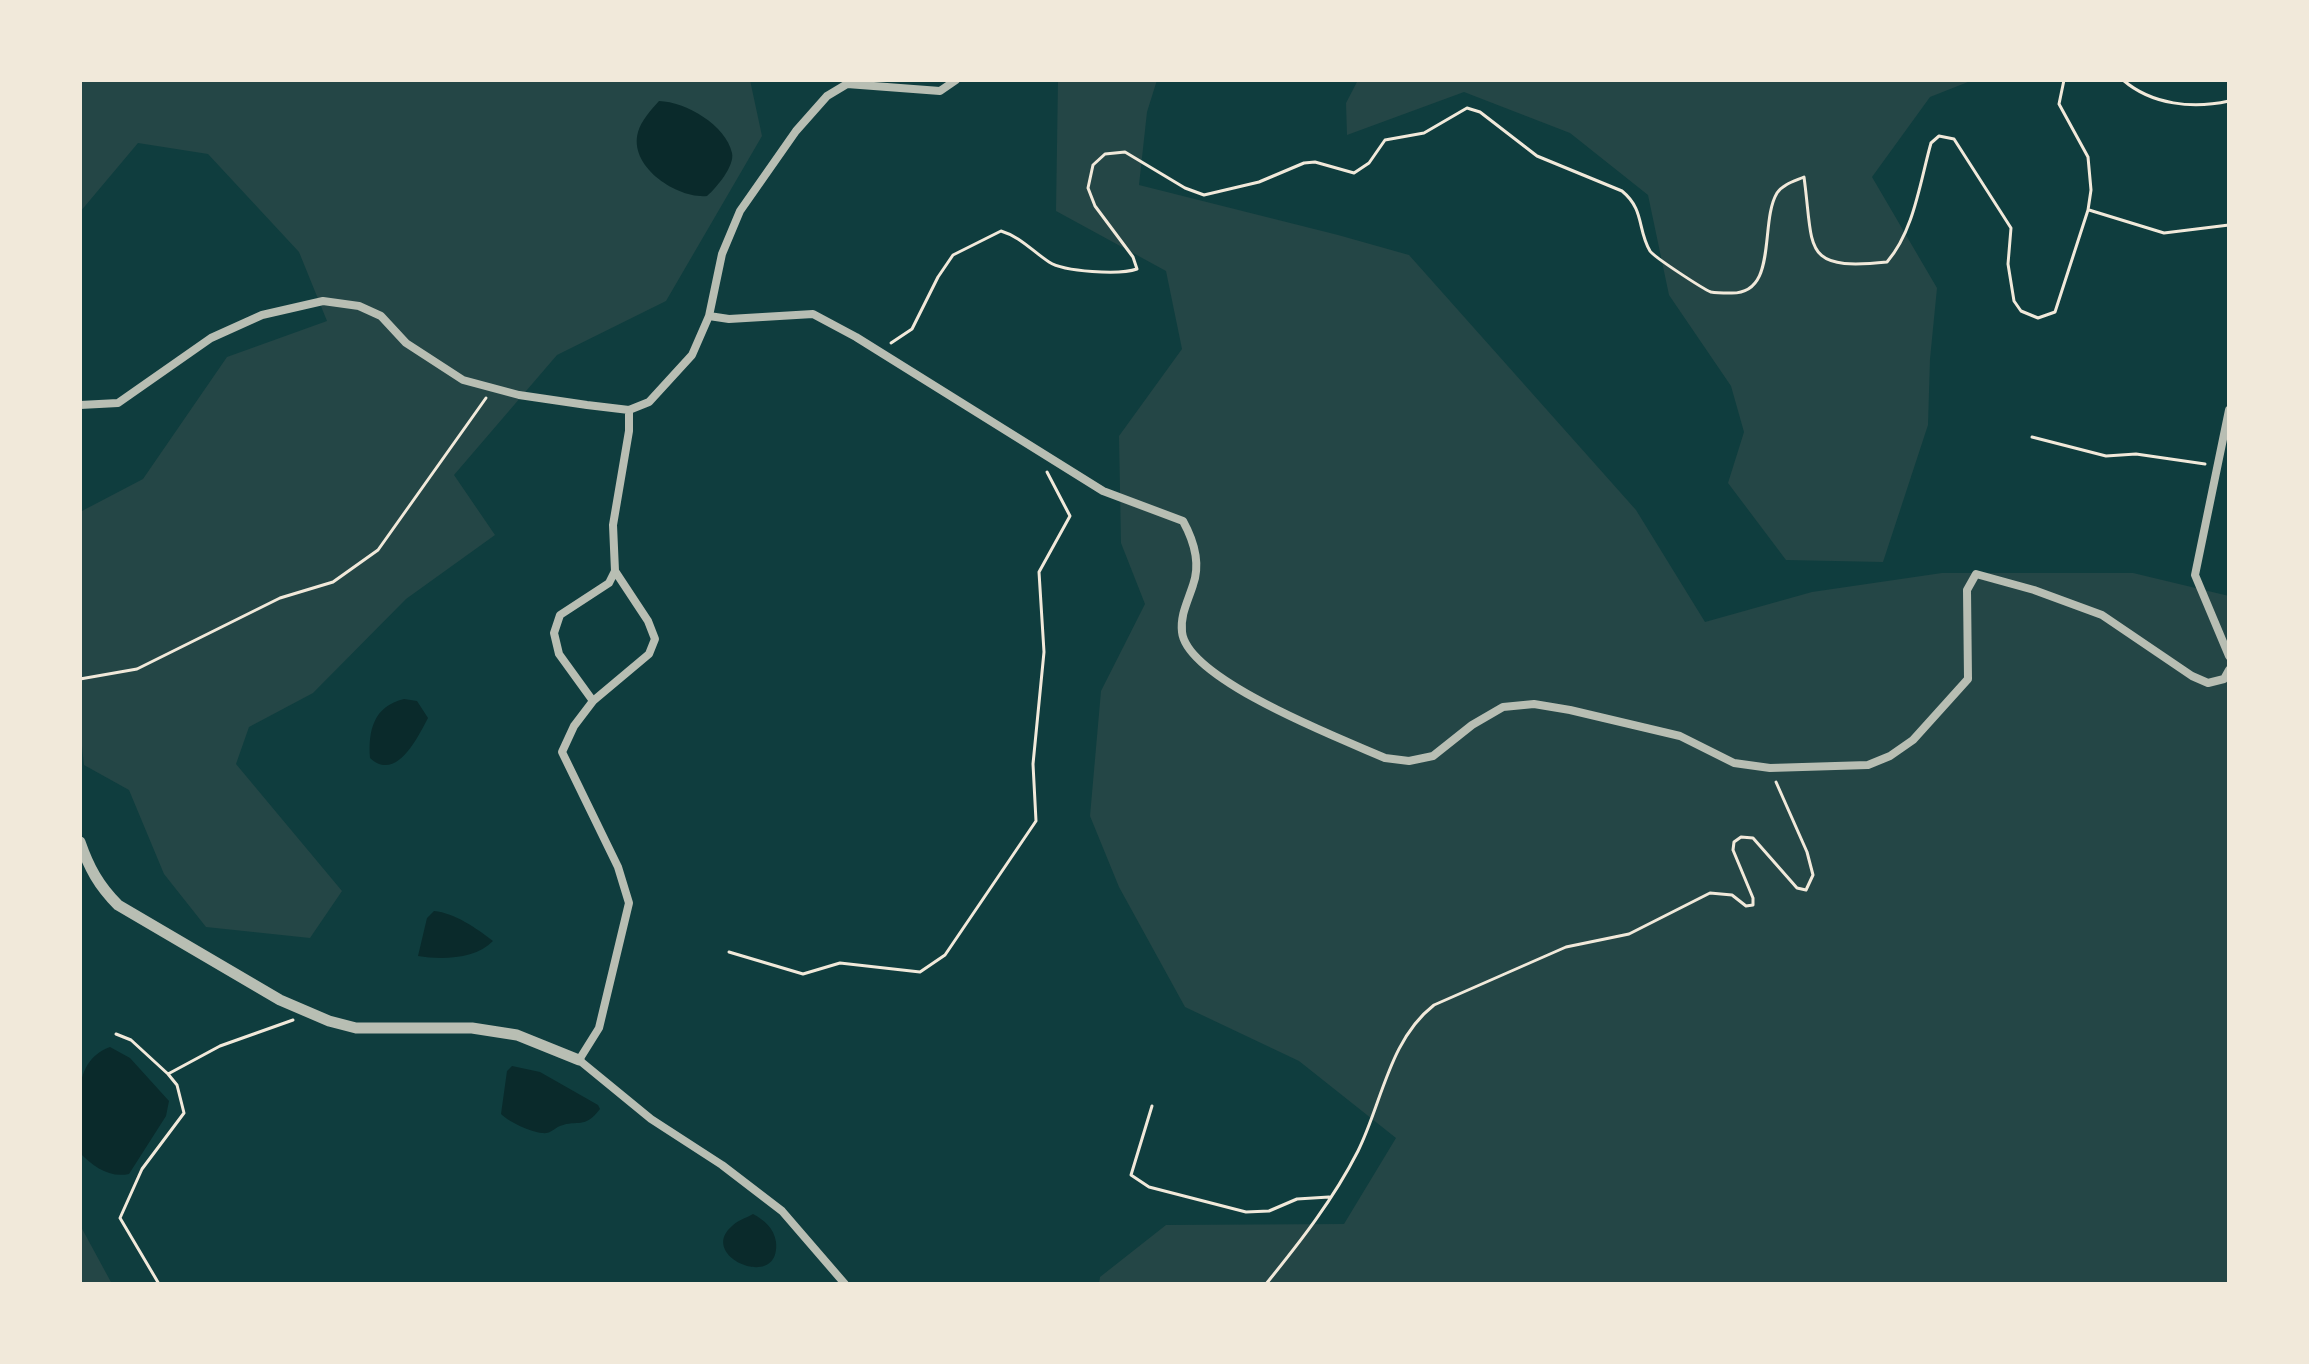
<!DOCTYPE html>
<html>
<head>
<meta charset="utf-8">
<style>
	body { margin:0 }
	#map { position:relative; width:2309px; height:1364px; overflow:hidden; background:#0f3d3e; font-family:"Nunito Sans",sans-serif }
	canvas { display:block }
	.frame { position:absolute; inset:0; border:82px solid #f1e9da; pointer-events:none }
</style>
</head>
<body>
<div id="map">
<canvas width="2309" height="1364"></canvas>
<div class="frame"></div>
</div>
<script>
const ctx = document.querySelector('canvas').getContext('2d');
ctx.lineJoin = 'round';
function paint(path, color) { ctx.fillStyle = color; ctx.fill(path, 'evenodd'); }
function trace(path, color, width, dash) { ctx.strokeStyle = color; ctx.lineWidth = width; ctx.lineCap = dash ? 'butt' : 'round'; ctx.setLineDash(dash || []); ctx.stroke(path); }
paint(new Path2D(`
	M80,80H750L762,136L666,301L557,355L454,475L495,535L406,599L313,693L249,727L236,764L342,891L310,938L206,927L164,874L129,790L84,765L80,728V512L143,479L227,357L327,321L299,252L208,154L138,143L80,212Z
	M1058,80H1157L1147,112L1139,185L1338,235L1409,255L1636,510L1705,622L1812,592L1942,573H2133L2229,596V1284H1099L1100,1277L1166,1225L1344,1224L1396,1138L1299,1061L1185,1007L1119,887L1090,816L1101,691L1145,604L1121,543L1119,436L1182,349L1166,271L1056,211Z
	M1358,80H1973L1930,97L1872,177L1937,288L1930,359L1928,425L1883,562L1786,560L1728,483L1744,432L1731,386L1669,295L1648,195L1570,133L1464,92L1347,135L1346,103Z
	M80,1225L112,1284H80Z`), '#244646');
paint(new Path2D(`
	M659,101C686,102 726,125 732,153C735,166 716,188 707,196C678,199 628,167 638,132C641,121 651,110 659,101Z
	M404,699L417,701L428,718C417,739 396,782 370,758C368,730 374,706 404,699Z
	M434,911C455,913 476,928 493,941C476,959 442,960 418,956L427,918Z
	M110,1047L130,1058L169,1101L166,1116L129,1174C109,1178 94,1167 80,1153C80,1117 68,1062 110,1047Z
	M512,1066L540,1072L598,1105L600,1109C584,1130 578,1119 560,1126C553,1129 551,1134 542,1133C531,1132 509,1122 501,1114L507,1071Z
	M753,1214C764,1220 774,1228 776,1242C781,1292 698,1257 731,1227C736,1221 746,1218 753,1214Z`), '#0a2a2b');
trace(new Path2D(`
	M2123,80C2152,105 2193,109 2229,101
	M2089,210L2164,233L2229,225
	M891,343L912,329L938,277L953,255L1001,231C1021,237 1032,251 1049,262C1064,272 1120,275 1137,269L1133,257L1095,206L1088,188L1093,165L1105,154L1125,152L1185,188L1204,195L1259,182L1304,163L1315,162L1354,173L1369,163L1385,140L1424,133L1467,108L1480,112L1537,156L1622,191C1645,210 1637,229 1650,251C1654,257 1703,289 1711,292C1716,293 1724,293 1730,293C1779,295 1759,223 1777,193C1783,184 1795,181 1804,177C1814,250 1801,271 1887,262C1914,231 1920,182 1931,143L1939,136L1954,139L2011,228L2008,264L2014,301L2021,311L2038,318L2055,312L2088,210L2091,190L2088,157L2059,104L2064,80
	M2032,437L2106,456L2136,454L2205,464
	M80,679L137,669L280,598L333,582L378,550L486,398
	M729,952L803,974L840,963L920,972L945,955L1036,821L1033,764L1044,652L1039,572L1070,516L1047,472
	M116,1034L131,1040L168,1074
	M1152,1106L1131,1175L1149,1187L1246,1212L1269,1211L1297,1199L1329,1197
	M159,1284L120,1218L142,1169L184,1113L177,1085L168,1074L220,1046L293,1020
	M1266,1284C1300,1242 1333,1200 1358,1151C1382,1103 1389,1040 1434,1005L1566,947L1629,934L1710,893L1732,895L1746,906L1753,905V898L1733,850L1734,842L1741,837L1753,838L1797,888L1806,890L1813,875L1807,852L1776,782`), '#f1e9da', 3);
trace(new Path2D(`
	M709,316L729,319L813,314L856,337L1103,491L1183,521C1194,541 1201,563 1193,585C1188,601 1180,615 1182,632C1187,680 1344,740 1385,758L1409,761L1433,756L1472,725L1503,707L1534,704L1570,710L1680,736L1734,763L1770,768L1868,765L1890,756L1913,740L1968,679L1967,590L1976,574L2034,590L2102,615L2192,676L2208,683L2224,679L2229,670
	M80,405L118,403L211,338L262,315L323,301L359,306L381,316L406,343L463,380L519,395L587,405L629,410L649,402L692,355L709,316L722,254L740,211L796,131L827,96L847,84L940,91L956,80
	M629,410V431L613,525L615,571L609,583L560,615L554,633L559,654L593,701L574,726L562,752L618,867L629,903L599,1028L579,1060L651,1119L722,1165L782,1211L845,1284
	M2229,410L2195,575L2229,656
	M593,701L649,654L655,639L648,621L615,571`), '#b8beb3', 8);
trace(new Path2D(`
	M80,842C89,868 99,886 118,905L280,1000L329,1021L356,1028H472L517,1035L579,1060`), '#b8beb3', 11);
</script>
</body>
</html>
